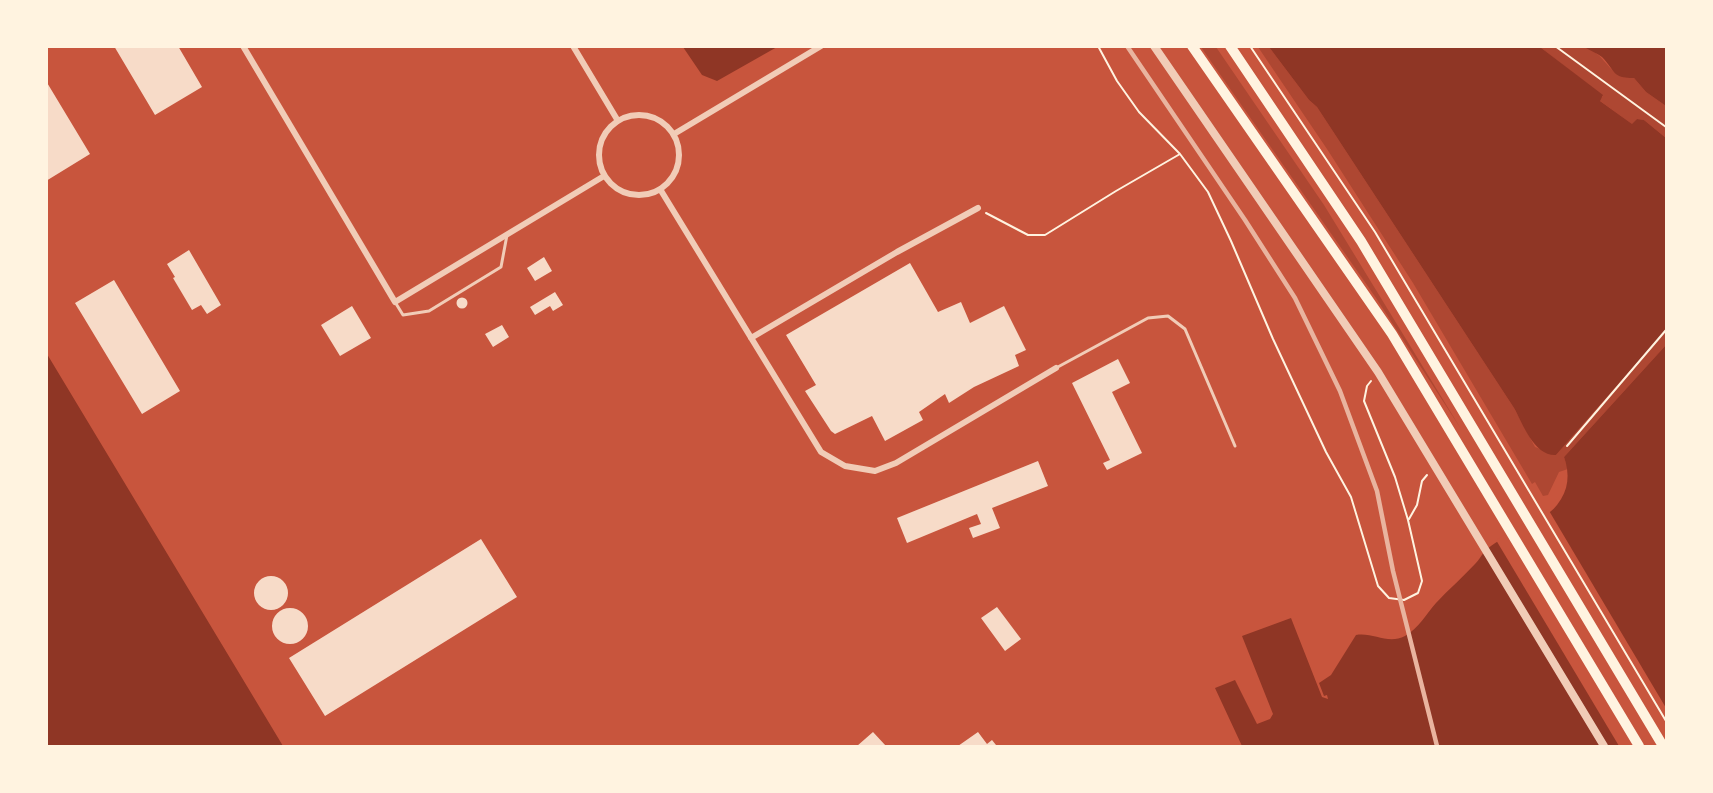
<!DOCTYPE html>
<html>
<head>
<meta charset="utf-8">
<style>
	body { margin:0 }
	#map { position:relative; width:1713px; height:793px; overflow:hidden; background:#c8553d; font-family:"Sofia Sans Condensed",sans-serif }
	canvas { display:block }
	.frame { position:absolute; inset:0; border:48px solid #fff3e0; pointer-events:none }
</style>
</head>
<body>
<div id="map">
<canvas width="1713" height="793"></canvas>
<div class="frame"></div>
</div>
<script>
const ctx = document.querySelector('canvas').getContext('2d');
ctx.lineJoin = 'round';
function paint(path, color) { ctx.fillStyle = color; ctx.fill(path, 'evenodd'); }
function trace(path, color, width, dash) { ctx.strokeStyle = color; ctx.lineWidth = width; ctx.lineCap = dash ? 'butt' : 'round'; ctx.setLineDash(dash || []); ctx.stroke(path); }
paint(new Path2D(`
	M1201,47H1216L1324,205L1461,429L1376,298Z
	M1258,47H1269L1309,100L1317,107L1514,408L1535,447L1556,455L1666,330V345L1564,457L1568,469L1559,472L1548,495L1543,496L1535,482L1532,484L1413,283L1327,149Z
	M1540,47C1553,47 1571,43 1583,47C1607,52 1607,79 1634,78L1646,92L1666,106V138L1644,120L1637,119L1633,125L1599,100L1603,96Z`), '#ae4732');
paint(new Path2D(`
	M683,47H777L717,81L702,75Z
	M1269,47H1540L1603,95L1600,101L1632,124L1637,119L1644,120L1666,138V330L1556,455C1534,456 1523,424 1514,408L1317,107L1309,100Z
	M1584,47H1666V106L1646,92L1634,78C1611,78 1616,71 1602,57C1597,53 1589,50 1584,47Z
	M1666,345V746H1242L1215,688L1235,680L1257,724L1270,719L1273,714L1242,636L1291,618L1322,697L1328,699L1327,695L1324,696L1319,683L1331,675L1356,635C1373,632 1388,645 1405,636C1419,628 1426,614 1436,603C1449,589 1463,577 1475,564C1479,560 1481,556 1484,552C1501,534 1541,525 1557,505C1569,490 1570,474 1564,457Z
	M46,354H47L283,746H47Z`), '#8f3625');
paint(new Path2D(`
	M1548,509L1666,708V746H1619L1496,540Z`), '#c8553d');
paint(new Path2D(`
	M114,46H178L202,87L155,115Z
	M46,81L90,154L46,181Z
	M189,250L221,305L207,314L201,305L192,310L173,278L175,277L167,264Z
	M544,257L552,271L535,281L527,268Z
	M910,263L938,312L961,302L970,323L1004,306L1026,350L1015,355L1019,366L974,387L949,403L945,394L919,412L923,420L885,441L872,416L835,434L831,431L805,391L816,385L786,335Z
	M114,280L180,391L142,414L75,303Z
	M555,292L563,305L553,311L550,306L535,315L530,307Z
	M456.5 303a5.5 5.5 0 1 1 11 0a5.5 5.5 0 1 1-11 0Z
	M352,306L371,338L340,356L321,325Z
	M502,325L509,337L493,347L485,334Z
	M1118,359L1130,383L1112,392L1142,453L1107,470L1103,463L1110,460L1072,383Z
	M1038,461L1048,486L992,508L1000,528L973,538L969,528L981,524L977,514L907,543L897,518Z
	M481,539L517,597L325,716L289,658Z
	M254 593a17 17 0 1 1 34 0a17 17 0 1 1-34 0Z
	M997,607L1021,639L1005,651L981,618Z
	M272 626a18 18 0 1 1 36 0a18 18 0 1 1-36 0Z
	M873,732L886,746H857Z
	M978,732L987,744L992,740L996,745L994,746H958Z`), '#f7dbc8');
trace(new Path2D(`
	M1098,46L1117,81L1139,112L1180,154L1208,192L1231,241L1273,339L1326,452L1351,497L1378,586L1389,598L1404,600L1418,593L1422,581L1408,520L1395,477L1364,401L1367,386L1371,381
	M1250,46L1375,232L1666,721
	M1555,46L1666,127
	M986,213L1028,235H1045L1116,191L1180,154
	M1567,446L1666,330
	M1409,519L1417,505L1422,481L1427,475`), '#fff3e0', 2);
trace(new Path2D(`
	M395,302L403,315L429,311L501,267L507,235
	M1056,368L1148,318L1168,316L1185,329L1235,446`), '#f1ccb7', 3);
trace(new Path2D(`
	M243,46L395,302L604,176
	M573,46L618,121
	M599 155a40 40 0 1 1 80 0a40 40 0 1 1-80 0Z
	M674,134L821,46
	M660,189L821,452L845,466L875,471L896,463L1056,368
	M751,338L897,252L978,208`), '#f1ccb7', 6);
trace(new Path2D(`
	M1154,46L1378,372L1604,746`), '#f1ccb7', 8);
trace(new Path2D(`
	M1192,46L1392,334L1639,746
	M1230,46L1361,241L1663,746`), '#fff3e0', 10);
trace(new Path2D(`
	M1127,46L1245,220L1295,298L1340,391L1377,491L1393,571L1437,746`), '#e9b49f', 4.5);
</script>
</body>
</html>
